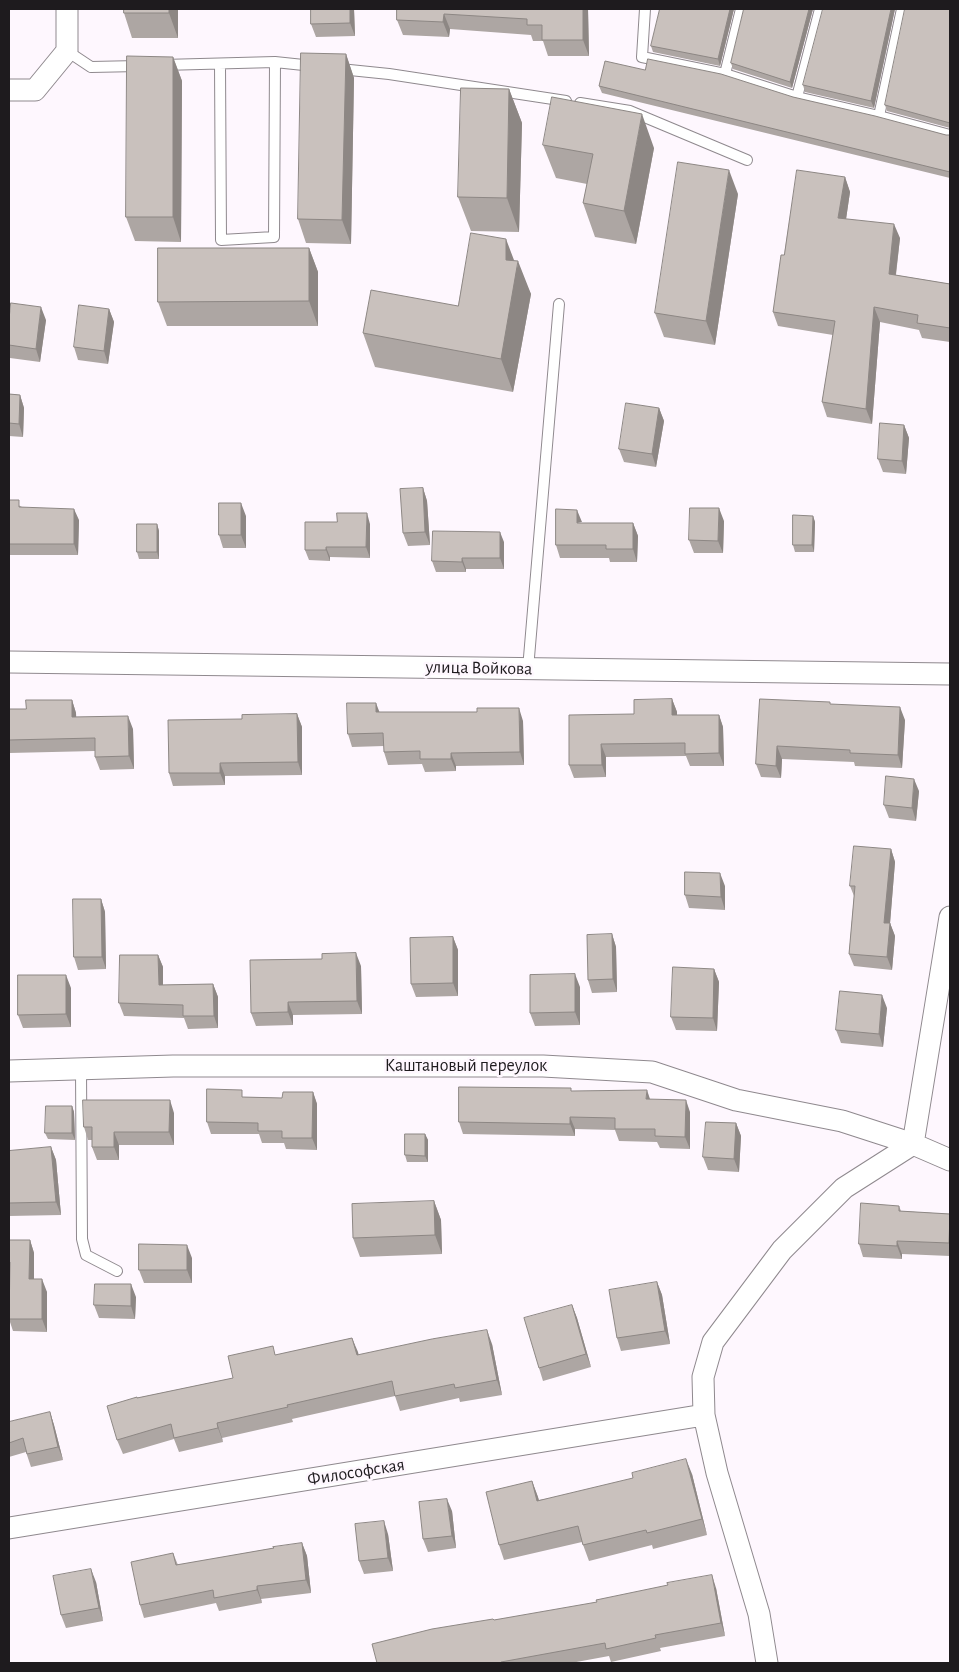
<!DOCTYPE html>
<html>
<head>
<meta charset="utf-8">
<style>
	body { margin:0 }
	#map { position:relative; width:959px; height:1672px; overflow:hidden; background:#fef7fe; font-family:"Alegreya Sans",sans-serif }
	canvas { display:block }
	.frame { position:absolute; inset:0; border:10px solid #1e1b1e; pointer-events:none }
</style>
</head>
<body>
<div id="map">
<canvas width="959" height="1672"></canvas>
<div class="frame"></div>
</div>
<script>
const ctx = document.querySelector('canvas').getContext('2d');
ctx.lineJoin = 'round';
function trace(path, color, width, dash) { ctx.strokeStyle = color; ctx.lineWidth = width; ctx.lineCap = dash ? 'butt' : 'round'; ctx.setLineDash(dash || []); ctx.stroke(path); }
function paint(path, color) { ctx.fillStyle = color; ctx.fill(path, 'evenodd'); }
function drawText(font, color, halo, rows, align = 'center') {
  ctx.font = font + ' "Alegreya Sans",sans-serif'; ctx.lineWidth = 5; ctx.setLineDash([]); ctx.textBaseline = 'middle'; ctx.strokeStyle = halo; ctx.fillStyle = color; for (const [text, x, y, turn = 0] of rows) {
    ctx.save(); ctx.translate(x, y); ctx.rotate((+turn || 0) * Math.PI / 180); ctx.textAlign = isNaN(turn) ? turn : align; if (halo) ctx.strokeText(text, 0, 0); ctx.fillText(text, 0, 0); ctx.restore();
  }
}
const lane = new Path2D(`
	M645,9L642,57L725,74L741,9
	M67,51L91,67L138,66
	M220,64L221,240L274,237L275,62
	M163,65L275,62L313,66
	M340,69L389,74L566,101
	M725,74L797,97L820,9
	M797,97L879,116L902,9
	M580,103L630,111L747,160
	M879,116L950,135
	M528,669L559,304
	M81,1069L82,1239L86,1255L117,1271`);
const street = new Path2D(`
	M9,90H35L67,51V9
	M9,662L950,674
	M9,1071L173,1066H543L652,1072L736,1100L842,1121L913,1144L950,1160
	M9,1528L704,1415
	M767,1663L759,1614L717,1473L704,1415L703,1377L713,1342L782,1250L844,1188L913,1144L950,917`);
trace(lane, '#8f898e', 12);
trace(street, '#8f898e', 23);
trace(lane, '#fff', 10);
trace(street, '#fff', 21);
paint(new Path2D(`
	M178,9V38H132L124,13Z
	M311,9H354L355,36L316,37L311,24Z
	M397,9H588L589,56H548L543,41H533L531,35L450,29L449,37L403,35L397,20Z
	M660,9H734L720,66L653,52L651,46Z
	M744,9H813L792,88L733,69L731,63Z
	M895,9L874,108L805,92L803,85Z
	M950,9V128L887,111L885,105Z
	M346,54L354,78L351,244L306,243L298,219Z
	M173,57L182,81L181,242L135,241L126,217Z
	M645,70L793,97L946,135H950V178L602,93L599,86Z
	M509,89L522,123L519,232L471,231L458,197Z
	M543,145L654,148L636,244L595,237L583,203L587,184L556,178Z
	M845,177L850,192L846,219L900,238L896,275L950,284V342L922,338L919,330L880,322L872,424L827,417L822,402L833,335L778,326L773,312L784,255Z
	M738,194L715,345L664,337L655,313Z
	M309,248L318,272V326H167L158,302Z
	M514,261L531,294L513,392L375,367L363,333L458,306Z
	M109,309L114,322L108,364L78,360L74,347Z
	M9,320H46L40,362L10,358L9,353Z
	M9,394L20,395L24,408L23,437L9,436Z
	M659,408L664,421L656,467L624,462L619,449Z
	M904,425L909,438L906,474L883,472L878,459Z
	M423,488L427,501L430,545L408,546L403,533Z
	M9,500L22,507L79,520L78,555H9Z
	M246,516V548H223L219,535Z
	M813,516L815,522L814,552H795L793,545Z
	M724,521L723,553H694L689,540Z
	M582,523H633L638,536L637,562H610L609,558H560L556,545Z
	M157,524L159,531V559H139L137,552Z
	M370,524V558L330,557V561L309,560L305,550Z
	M504,542V569H466V572H436L432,561Z
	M672,699L677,712V715H719L723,727L724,766H690L686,756L606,757V777L574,778L569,765L634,714Z
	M760,699L831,704L905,720L902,768L855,766L854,762L782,759L781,778L761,777L756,764Z
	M72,700L76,713V717L133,729L134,769L100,770L95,757V751L9,753V709H26Z
	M380,712L523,721L524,765L456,766V771L425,772L422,764L388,765L384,752V746L352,747L348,734Z
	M297,714L302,727V775L225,776V785L173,786L169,773L242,719Z
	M919,791L916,821L889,818L884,805Z
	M891,849L895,862L890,923L895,936L892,970L854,966L849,954L854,896L850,886Z
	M725,886V910L689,908L685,895Z
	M101,899L105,912L106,969L78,970L74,957Z
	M612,934L616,947L617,992L592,993L588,980Z
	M453,937L458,950V996L416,997L411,984Z
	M158,955L163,967V985L213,984L218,997V1028L188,1029L184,1018L124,1016L119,1003Z
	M361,966L362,1014L293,1015V1025L256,1026L251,1013Z
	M714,969L719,982L717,1031L676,1030L671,1017Z
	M580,987V1025L535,1026L530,1013Z
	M71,988V1027L23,1028L18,1015Z
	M887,1008L883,1047L841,1043L836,1030Z
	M572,1091L650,1099L690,1112V1149L660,1148L657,1142L619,1141L615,1130L575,1129V1136L463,1134L459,1122Z
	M313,1092L317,1104V1150L286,1149L284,1143H262L259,1134H211L207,1122L245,1097L282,1098Z
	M72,1106L74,1112L75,1140L48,1139L45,1133Z
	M174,1113V1145H119V1160H97L92,1147V1140H88L84,1127Z
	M736,1123L741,1136L739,1172L708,1170L703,1157Z
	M425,1134L428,1140V1162H407L405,1155Z
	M51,1147L56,1160L61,1215L9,1216V1151Z
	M434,1201L441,1220L442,1254L360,1257L353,1238Z
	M899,1206L901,1211L950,1214V1256L902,1254V1259L863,1257L859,1244Z
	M9,1240H30L34,1253V1279L47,1292V1332L13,1331L9,1319Z
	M192,1258V1283H144L139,1270Z
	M657,1282L662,1295L670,1344L621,1351L617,1338Z
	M136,1297L135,1319L99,1318L94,1305Z
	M572,1305L577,1318L591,1367L543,1381L539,1368Z
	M352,1338L358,1355L492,1344L502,1395L460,1402L459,1398L400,1411L395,1396L292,1419L293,1422L222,1438L223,1442L179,1452L174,1439L123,1454L117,1440L137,1398L233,1378L277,1355Z
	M50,1412L54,1425L63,1460L31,1467L26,1452L9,1457V1422Z
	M692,1474L707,1535L653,1549L652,1545L589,1561L582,1542L504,1560L499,1545L532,1481L539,1500Z
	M452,1511L456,1548L428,1552L423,1539Z
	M388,1534L393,1571L364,1574L359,1561Z
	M302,1543L307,1556L311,1593L261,1599L262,1603L219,1611L216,1603L144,1618L140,1605L173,1553L178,1565Z
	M96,1582L103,1621L66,1628L61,1615Z
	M716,1588L725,1636L660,1648L661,1651L611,1662L609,1656L571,1663H377L494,1620Z`), '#ada6a3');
paint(new Path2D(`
	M169,9H178V38L169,13Z
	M350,9H354L355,36L350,23Z
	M583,9H588L589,56L583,40Z
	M730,9H734L720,66L718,59Z
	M809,9H813L792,88L790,82Z
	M891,9H895L874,108L871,101Z
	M444,14L450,29L449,37L443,22Z
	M346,54L354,78L351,244L342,220Z
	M173,57L182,81L181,242L173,217Z
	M509,89L522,123L519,232L507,198Z
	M642,114L654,148L636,244L624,211Z
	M729,170L738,194L715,345L706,321Z
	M845,177L850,192L844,233L838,218Z
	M894,224L900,238L894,289L889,274Z
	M506,239L517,268L518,261L531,294L513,392L501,359Z
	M309,248L318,272V326L309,301Z
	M41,307L46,320L40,362L36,349Z
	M874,307L880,322L872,424L866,409Z
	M109,309L114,322L108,364L104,351Z
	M20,395L24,408L23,437L19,424Z
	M659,408L664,421L656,467L652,454Z
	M904,425L909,438L906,474L902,461Z
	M423,488L427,501L430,545L425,532Z
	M241,503L246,516V548L241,535Z
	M719,508L724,521L723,553L718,541Z
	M74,509L79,520L78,555L74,544Z
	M577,510L582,522L577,523Z
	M367,513L370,524V558L366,547Z
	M813,516L815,522L814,552L812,545Z
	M633,523L638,536L637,562L633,549Z
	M157,524L159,531V559L157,552Z
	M500,532L504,542V569L500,558Z
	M326,547L330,557V561L326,550Z
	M462,558L466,569V572L462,562Z
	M672,699L677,712V728L672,715Z
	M72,700L76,713L77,730L72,717Z
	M376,703L381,716L376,712Z
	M900,707L905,720L902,768L898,755Z
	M519,708L523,721L524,765L520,752Z
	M297,714L302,727V775L298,762Z
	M719,715L723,727L724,766L719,753Z
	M128,716L133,729L134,769L129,756Z
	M601,744L606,757V777L602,765Z
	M777,746L782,759L781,778L776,766Z
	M451,753L456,766V771L451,759Z
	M220,763L225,776V785L220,773Z
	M914,779L919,791L916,821L912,808Z
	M891,849L895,862L889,936L884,923Z
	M720,873L725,886V910L721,897Z
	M101,899L105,912L106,969L102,957Z
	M890,923L895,936L892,970L887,957Z
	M612,934L616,947L617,992L613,979Z
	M453,937L458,950V996L453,983Z
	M356,953L361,966L362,1014L357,1001Z
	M158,955L163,967V998L159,985Z
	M714,969L719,982L717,1031L713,1018Z
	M575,974L580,987V1025L575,1012Z
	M66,975L71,988V1027L66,1014Z
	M213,984L218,997V1028L214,1016Z
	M882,995L887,1008L883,1047L879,1034Z
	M288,1002L293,1015V1025L288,1012Z
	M647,1090L651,1102L646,1099Z
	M313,1092L317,1104V1150L312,1138Z
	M170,1100L174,1113V1145L169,1132Z
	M686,1100L690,1112V1149L685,1137Z
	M72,1106L74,1112L75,1140L72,1133Z
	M570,1117L575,1129V1136L570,1124Z
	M736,1123L741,1136L739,1172L734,1159Z
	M114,1132L119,1145V1160L114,1147Z
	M425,1134L428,1140V1162L425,1156Z
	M51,1147L56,1160L61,1215L56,1202Z
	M434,1201L441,1220L442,1254L435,1235Z
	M30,1240L34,1253V1292L29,1279Z
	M897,1241L902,1254V1259L897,1246Z
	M187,1245L192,1258V1283L187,1270Z
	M42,1279L47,1292V1332L42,1319Z
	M657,1282L662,1295L670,1344L665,1331Z
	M131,1284L136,1297L135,1319L131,1306Z
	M572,1305L577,1318L591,1367L586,1354Z
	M487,1330L492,1344L502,1395L497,1380Z
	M352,1338L358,1352L362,1369L357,1355Z
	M50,1412L54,1425L63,1460L58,1447Z
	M217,1423L222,1438L223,1442L218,1428Z
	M686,1459L692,1474L707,1535L702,1519Z
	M532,1481L538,1497L542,1516L537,1501Z
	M447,1499L452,1511L456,1548L452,1536Z
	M384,1521L388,1534L393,1571L388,1558Z
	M302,1543L307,1556L311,1593L306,1580Z
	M91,1569L96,1582L103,1621L99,1608Z
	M712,1575L716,1588L725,1636L721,1623Z
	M257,1586L261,1599L262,1603L257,1590Z`), '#8d8784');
const building = new Path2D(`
	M124,9H169V13H124Z
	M311,9H350V23L311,24Z
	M397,9H583V40H542V25H527V19L444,14L443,22L397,20Z
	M660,9H730L718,59L651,46Z
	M744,9H809L790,82L731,63Z
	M823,9H891L871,101L803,85Z
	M905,9H950V123L885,105Z
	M301,53L346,54L342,220L298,219Z
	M127,56L173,57V217H126Z
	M648,59L721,74L793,97L875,116L946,135H950V172L599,86L605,61L645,70Z
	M461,88L509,89L507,198L458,197Z
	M552,97L642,114L624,211L583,203L593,154L543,145Z
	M678,162L729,170L706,321L655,313Z
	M797,170L845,177L838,218L894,224L889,274L950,284V328L917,323L918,315L874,307L866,409L822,402L835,321L773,312L781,255H784Z
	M471,233L506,239V260L518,261L501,359L363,333L371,290L458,306Z
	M158,248H309V301L158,302Z
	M11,303L41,307L36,349L9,345V320Z
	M79,305L109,309L104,351L74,347Z
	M9,394L20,395L19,424L9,423Z
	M626,403L659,408L652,454L619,449Z
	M880,423L904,425L902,461L878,459Z
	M423,488L425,532L403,533L400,489Z
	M9,500H19V507L74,509V544H9Z
	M219,503H241V535H219Z
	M690,508H719L718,541L689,540Z
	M556,509L577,510V523H633V549H606V545H556Z
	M337,513H367L366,547H326V550H305V522H337Z
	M793,515L813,516L812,545H793Z
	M137,524H157V552H137Z
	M433,531L500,532V558H462V562L432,561Z
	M672,699V715H719V753L685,754V743L601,744L602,765H569V715L634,714V700Z
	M760,699L830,702V704L900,707L898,755L850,753V750L777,746L776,766L756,764Z
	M26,700H72V717L128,716L129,756L95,757V738L9,740V709H26Z
	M347,703H376V712H477V708H519L520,752L451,753V759H420V751L384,752L383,733L348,734Z
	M297,714L298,762L220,763V773H169L168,720L242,719V715Z
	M886,776L914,779L912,808L884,805Z
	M854,846L891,849L884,923H890L887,957L849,954L855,886H850Z
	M685,872L720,873L721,897L685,895Z
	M73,899H101L102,957H74Z
	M612,934L613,979L588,980L587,935Z
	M453,937V983L411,984L410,938Z
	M356,953L357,1001L288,1002V1012L251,1013L250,960L322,959V954Z
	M120,955H158L159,985L213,984L214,1016H183V1005L119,1003Z
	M673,967L714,969L713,1018L671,1017Z
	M575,974V1012L530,1013V975Z
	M18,975H66V1014L18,1015Z
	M840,991L882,995L879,1034L836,1030Z
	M459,1087L571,1088V1091L647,1090L646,1099L686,1100L685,1137L655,1136V1129H615V1118L570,1117V1124L459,1122Z
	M207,1089L242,1090V1097L282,1098L283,1092H313L312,1138H282V1131H258V1123L207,1122Z
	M83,1100H170L169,1132H114V1147H92V1127H84Z
	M46,1106H72V1133H45Z
	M706,1122L736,1123L734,1159L703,1157Z
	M405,1134H425V1156L405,1155Z
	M51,1147L56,1202L9,1203V1151Z
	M434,1201L435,1235L353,1238L352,1204Z
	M861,1203L899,1206V1211L950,1214L949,1243L897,1241V1246L859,1244Z
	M9,1240H30L29,1279H42V1319H9L10,1262L9,1261Z
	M139,1244L187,1245V1270H139Z
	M657,1282L665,1331L617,1338L609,1290Z
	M95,1284H131V1306L94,1305Z
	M572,1305L586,1354L539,1368L524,1318Z
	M487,1330L497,1380L455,1388L454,1384L395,1396L392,1381L287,1405L288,1407L217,1423L218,1428L174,1438L171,1424L117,1440L107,1406L137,1397V1398L233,1378L228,1356L273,1346L275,1355L352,1338L357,1355L432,1339Z
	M50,1412L58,1447L27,1454L23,1438L9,1443V1422Z
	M686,1459L702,1519L647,1533L646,1530L583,1545L578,1526L499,1545L486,1492L532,1481L537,1501L633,1478L632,1473Z
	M447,1499L452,1536L423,1539L419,1502Z
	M384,1521L388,1558L359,1561L355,1524Z
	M302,1543L306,1580L257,1586V1590L214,1598L213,1590L140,1605L131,1562L173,1553L176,1565L274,1548L273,1547Z
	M91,1569L99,1608L61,1615L53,1576Z
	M712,1575L721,1623L655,1635L656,1638L606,1649L605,1643L501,1662L502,1663H377L372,1644L432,1629L493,1619L494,1620L597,1602L596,1600L668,1585L667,1583Z`);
paint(building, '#c9c1bd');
trace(building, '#8d8784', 1);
drawText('18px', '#1e1b1e', '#fef7fe', [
	["улица Войкова",479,668,1],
	["Каштановый переулок",466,1066],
	["Философская",356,1472,-9]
]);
</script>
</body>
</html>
